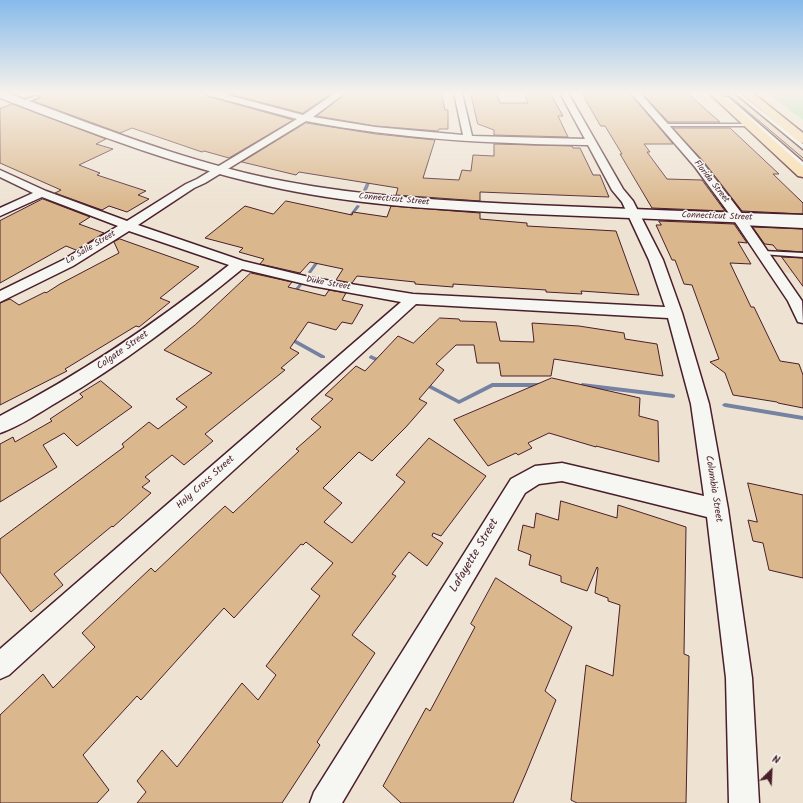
<!DOCTYPE html>
<html>
<head>
<meta charset="utf-8">
<style>
	body { margin:0 }
	#map { position:relative; width:803px; height:803px; overflow:hidden; background:#eee3d3; font-family:Kalam,sans-serif }
	canvas { display:block }
	.north { position:absolute; left:751px; top:751px; width:40px; height:40px; -webkit-text-stroke:3px #f6f6f2; paint-order:stroke; rotate:24deg; font-size:11px; font-weight:700; line-height:16px; text-align:center; color:#4a1f2b }
	.north::after { content:''; display:block; margin:auto; width:14px; height:18px; background:#4a1f2b; clip-path:polygon(50% 0,100% 100%,50% 72%,0 100%) }
</style>
</head>
<body>
<div id="map">
<canvas width="803" height="803"></canvas>
<div class="north">N</div>
</div>
<script>
const ctx = document.querySelector('canvas').getContext('2d');
ctx.lineJoin = 'round';
function paint(path, color) { ctx.fillStyle = color; ctx.fill(path, 'evenodd'); }
function trace(path, color, width, dash) { ctx.strokeStyle = color; ctx.lineWidth = width; ctx.lineCap = dash ? 'butt' : 'round'; ctx.setLineDash(dash || []); ctx.stroke(path); }
function drawText(font, color, halo, rows, align = 'center') {
  ctx.font = font + ' Kalam,sans-serif'; ctx.lineWidth = 3; ctx.setLineDash([]); ctx.textBaseline = 'middle'; ctx.strokeStyle = halo; ctx.fillStyle = color; for (const [text, x, y, turn = 0] of rows) {
    ctx.save(); ctx.translate(x, y); ctx.rotate((+turn || 0) * Math.PI / 180); ctx.textAlign = isNaN(turn) ? turn : align; if (halo) ctx.strokeText(text, 0, 0); ctx.fillText(text, 0, 0); ctx.restore();
  }
}
paint(new Path2D(`
	M723,93H735L803,149V161Z
	M750,223L803,225V274L781,272Z`), '#e8d6be');
paint(new Path2D(`
	M767,93H803V120Z`), '#a1e0a8');
paint(new Path2D(`
	M369,177L372,178L367,190L364,191L363,190Z
	M357,205L360,206L349,220H347V218Z
	M319,257H321L322,258L311,273H309L308,272Z
	M299,284H301L302,285L295,294H293L292,293Z
	M289,336L325,356V358H321L287,339V338Z
	M371,355L384,361V362L382,364L369,358V357Z
	M425,382L459,400L492,383H542L544,385L542,387H493L459,404L423,385V384Z
	M582,383L673,394L675,395V397L673,398L582,387L580,385Z
	M725,403L803,416V420L725,407L723,406L722,405L723,404Z`), '#7682a1');
const building = new Path2D(`
	M44,93H205L207,96L293,120L229,158L204,151L202,152L132,128L120,133L33,101L40,98L38,95Z
	M226,93H332L303,113Z
	M346,93H441L445,110H448V129H439L438,131L375,126L317,116Z
	M471,93H496L500,103H528L524,93H550L563,116H558L568,137L494,135V130L478,124Z
	M582,93H630L673,144H644L650,152H647L667,179L702,180L725,211L652,208L620,154H622L605,126H601Z
	M642,93H687L720,122H669Z
	M13,104L106,139L96,144L113,149L79,165L100,173L97,175L146,191L138,195L149,199L127,212L109,206L102,210L55,193L61,190L0,163V109Z
	M306,123L376,134L435,140L423,178L459,180L462,170L471,171L473,155L494,156V144L572,146L573,148H580L593,175H600L609,197L480,192V201L396,195L398,188L299,172L296,175L242,162Z
	M673,128H730L779,174H773L803,203V214L742,211L704,162Z
	M43,199L90,217L79,224L104,233L76,250L66,246L0,283V221Z
	M286,201L352,215L353,212L387,217L391,206L480,213V219L527,223V226L616,231L639,295L581,291L582,294L546,292V290L453,284V287L415,284V282L357,276L352,283L336,280L343,269L310,262L300,273L260,264L264,259L239,252L243,248L205,238L245,206L273,214Z
	M659,221L734,224L747,243L738,242L751,264L730,263L751,307H754L780,361L799,364L803,375V408L778,403L777,402L733,395L725,373L710,362L719,359L692,285L684,284L675,260H672L656,225H661Z
	M753,227L803,229V252L777,250L773,245L765,244Z
	M120,239L199,267L160,298L170,302L139,327L136,326L65,369L67,371L0,405V303L10,299L19,305L45,292L46,293L60,284L119,253L114,242Z
	M782,257L803,258V286Z
	M251,273L292,282L288,287L325,296L329,290L346,293L342,300L363,305L352,324L342,322L336,330L308,322L290,348L299,353L281,368L285,370L205,434L213,441L184,465L172,455L145,477L150,481L142,487L151,493L113,527L112,526L54,574L63,585L31,612L0,572V539L124,447L122,444L149,422L158,429L187,407L176,399L212,373L164,350L195,325Z
	M440,318L459,319L460,321L496,322L500,341L534,342L532,323L579,326L624,333L625,339L657,344L663,376L554,359L551,376H501L499,363H477L474,345H456L436,364L444,370L419,399L427,403L406,427L372,461L359,452L323,488L342,503L324,522L352,543L405,482L396,475L429,438L486,476L441,536L433,533L432,536L443,543L427,566L409,552L392,574L396,576L352,635L375,653L317,742L320,745L282,803H137L146,792L137,781L162,750L177,767L242,683L258,700L276,675L266,666L320,596L311,589L333,563L306,542L303,545L301,544L234,618L224,608L141,700L137,696L83,755L109,790L97,803H0V715L43,674L53,688L95,647L82,633L151,568L155,572L225,506L233,513L299,451L296,449L321,427L311,419L333,399L325,395L356,366L365,371L398,336L413,343Z
	M552,378L640,398L639,416L658,421L659,462L596,446V447L549,433L528,443L532,448L518,455L516,453L488,466L454,420Z
	M101,381L132,407L77,446L64,433L43,445L57,467L0,502V444L13,437L15,442L52,421L50,419L83,397L80,394Z
	M748,483L803,495V578L769,570L763,543L753,541L748,520L757,522Z
	M561,501L617,518L618,505L686,527L684,654L689,656L686,803H577L571,800L586,665L613,676L620,605L608,601V598L595,593L598,568L597,567L587,591L561,582V576L529,565L531,555L518,550L523,525L534,528L536,513L558,520Z
	M496,578L572,627L545,691L556,700L526,773L513,803H401L383,786L426,708L430,711L475,627L471,624Z`);
paint(building, '#dab78c');
trace(building, '#4a1f2b', 1);
const service = new Path2D(`
	M735,93H740L803,144V149Z
	M35,96L39,97L24,103L20,102Z
	M724,97H728L803,162V167L724,99Z
	M662,124H751L753,125L751,126H664L662,125Z
	M743,222L803,224V228L741,225L740,224Z
	M763,251L803,253V257L761,254L760,253Z`);
const minor = new Path2D(`
	M206,93H220L303,115L335,93H345L313,117L375,127L463,135L454,93H462L472,136L585,139L560,93H568L623,189L633,201L663,260L682,313L709,404L728,509L752,678L759,803H729L726,678L707,517L562,481L539,484L525,493L342,803H310L314,792L511,479L535,466L562,463L704,496L691,404L668,318L416,304L9,675L0,679V649L401,302L313,286L242,269C183,317 124,363 59,401C40,412 21,426 0,433V416C83,373 156,323 229,265L129,231L73,266L0,302V291L63,260L118,226L42,197L0,216V208L33,193L0,177V170L46,191L127,221L186,184L197,179L297,119L207,95ZM306,121C399,139 493,144 588,145L612,190L622,202L649,260L665,307L413,294L313,278L243,261L138,225L194,188L205,183Z
	M631,93H640L703,163L740,211L802,301L803,323L798,322L788,301L731,216L695,167Z`);
const tertiary = new Path2D(`
	M0,93H7C98,126 188,163 283,181C366,197 450,201 534,205C624,209 713,212 803,215V225C712,221 622,218 531,214C448,210 364,206 282,189C185,169 92,133 0,98Z`);
const trunk = new Path2D(`
	M709,93H720L803,166V177L798,176Z
	M741,93H753L803,133V143L799,142Z`);
trace(service, '#4a1f2b', 3);
trace(minor, '#4a1f2b', 3);
trace(tertiary, '#4a1f2b', 3);
trace(trunk, '#4a1f2b', 3);
paint(service, '#f6f6f2');
paint(minor, '#f6f6f2');
paint(tertiary, '#f6f6f2');
paint(trunk, '#faddab');
trace(new Path2D(`
	M726,93L803,158`), '#4a1f2b', 1);
const sky = ctx.createLinearGradient(0, 0, 0, 206);
sky.addColorStop(0, '#86baeb');
sky.addColorStop(0.45, '#f7f2eb');
sky.addColorStop(1, '#f7f2eb00');
ctx.fillStyle = sky;
ctx.fillRect(0, 0, 803, 206);
drawText('9px', '#4a1f2b', '#f6f6f2', [
	["Florida Street",711,182,52],
	["Connecticut Street",394,200,5],
	["Connecticut Street",717,217,2],
	["La Salle Street",91,248,-31],
	["Duke Street",328,284,10]
]);
drawText('10px', '#4a1f2b', '#f6f6f2', [
	["Colgate Street",123,351,-35],
	["Holy Cross Street",206,483,-42],
	["Columbia Street",713,489,81]
]);
drawText('12px', '#4a1f2b', '#f6f6f2', [
	["Lafayette Street",475,556,-59]
]);
</script>
</body>
</html>
